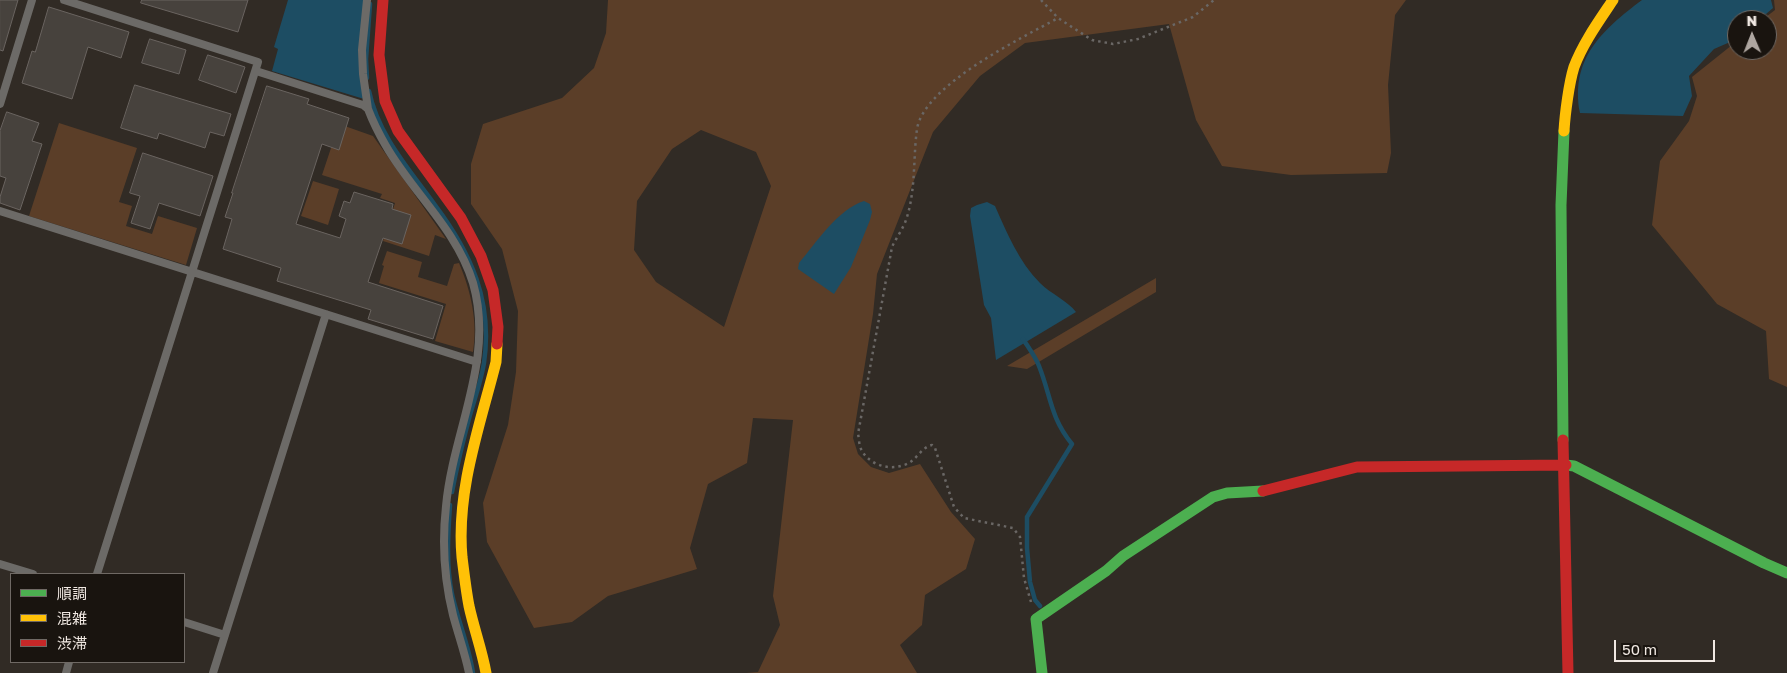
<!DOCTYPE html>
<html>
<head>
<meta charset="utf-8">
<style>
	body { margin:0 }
	#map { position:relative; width:1787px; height:673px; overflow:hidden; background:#312b25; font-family:"Golos Text","Noto Sans JP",sans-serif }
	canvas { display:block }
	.legend { position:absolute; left:10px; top:573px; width:175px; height:90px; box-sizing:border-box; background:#19140f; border:1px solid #6f6964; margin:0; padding:6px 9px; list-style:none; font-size:15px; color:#f1e9e3 }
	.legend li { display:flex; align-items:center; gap:10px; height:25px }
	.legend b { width:25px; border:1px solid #6f6964 }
	.north { position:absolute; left:1727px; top:10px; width:50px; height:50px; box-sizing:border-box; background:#19140f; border:1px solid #6f6964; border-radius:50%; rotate:359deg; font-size:14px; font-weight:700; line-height:20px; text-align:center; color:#f1e9e3 }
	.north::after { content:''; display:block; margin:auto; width:18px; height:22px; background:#aea6a0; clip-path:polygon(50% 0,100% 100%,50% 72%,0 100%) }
	.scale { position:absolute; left:1614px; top:640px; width:101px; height:22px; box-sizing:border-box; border:2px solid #f1e9e3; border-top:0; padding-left:6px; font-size:15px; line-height:18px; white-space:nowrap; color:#f1e9e3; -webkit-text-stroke:4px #19140f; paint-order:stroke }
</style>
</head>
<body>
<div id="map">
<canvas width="1787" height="673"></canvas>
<ul class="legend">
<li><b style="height:6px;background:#4caf50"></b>順調</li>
<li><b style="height:6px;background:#ffc107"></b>混雑</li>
<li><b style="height:6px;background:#c62828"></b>渋滞</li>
</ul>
<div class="north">N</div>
<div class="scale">50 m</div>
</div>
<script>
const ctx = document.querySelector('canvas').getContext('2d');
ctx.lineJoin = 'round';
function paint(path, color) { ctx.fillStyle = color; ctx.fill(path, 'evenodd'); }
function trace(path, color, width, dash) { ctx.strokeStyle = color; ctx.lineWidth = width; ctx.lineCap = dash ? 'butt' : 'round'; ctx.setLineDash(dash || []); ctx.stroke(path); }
paint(new Path2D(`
	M608,0H1406L1395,15L1388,85L1391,153L1387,173L1291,175L1222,166L1196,120L1169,24L1025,43L980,76L933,132L877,274L873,314L853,438L858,454L871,467L889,473L920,464L951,512L975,539L966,569L925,595L922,625L900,645L917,673H746L758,672L780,625L773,596L793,420L753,418L747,463L708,484L690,548L697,569L608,596L572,622L534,628L487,542L483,503L508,425L516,372L518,311L502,249L471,204V164L483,124L562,98L594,68L606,33ZM701,130L756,152L771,186L724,327L656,282L634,250L637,201L672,149Z
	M1774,0H1787V387L1769,379L1766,331L1717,304L1652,225L1660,161L1689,121L1697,96L1692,77L1737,41V50H1767V20H1762L1775,10Z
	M59,123L137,148L119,202L132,206L126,226L152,234L158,216L197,228L186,265L29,216Z
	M339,124L373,136L446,239L435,235L429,256L383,241L395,203L380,198L382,194L322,175Z
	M313,181L339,189L328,225L301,216Z
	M387,251L422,262L418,277L447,286L454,264L459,263C471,291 478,322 473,352L435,341L446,304L379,283L384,266L382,265Z
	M1156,278V292L1027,369L1007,366Z`), '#5b3e28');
paint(new Path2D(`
	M288,0H364V99L272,71L278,49L274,47Z
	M1642,0H1771L1773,8L1759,20H1737V39L1714,49L1689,76L1692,96L1683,116L1580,113C1570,59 1602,30 1642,0Z
	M864,201L870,204L872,212L870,220L851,267L834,294L798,269L799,263C816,243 838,209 864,201Z
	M987,202L995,206C1007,233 1019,262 1040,283C1051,294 1068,301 1076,312L996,360L991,318L984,305L970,216L971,208L977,205Z`), '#1d4d63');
trace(new Path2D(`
	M367,78L366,59L370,4
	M369,91C378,135 409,169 435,205C471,253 493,301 484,363C481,381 475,398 470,415C463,441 457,466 452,492
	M1023,339C1028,347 1035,356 1039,366C1051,396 1050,417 1072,444L1027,517V548L1030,582L1035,600L1040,606
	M450,505C448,534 446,565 452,594C458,621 469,646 473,673`), '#1d4d63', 4.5);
const building = new Path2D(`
	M0,0H18L3,51L0,50Z
	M142,0H248L238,32L141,3Z
	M49,7L129,32L121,58L88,47L72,99L22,83L32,51L35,52Z
	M150,39L186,50L179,74L142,63Z
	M208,55L245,67L236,93L199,80Z
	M135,85L231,114L224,136L210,132L205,148L159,133L157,139L121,128Z
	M267,86L309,99L307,104L349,118L339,150L322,144L296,224L340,238L346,219L339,216L344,201L350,203L354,192L393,204L392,209L411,215L402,244L383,238L368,282L443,306L433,339L368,319L371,310L277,281L281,268L223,249L232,219L225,217L233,193H232Z
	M7,112L39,123L32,141L42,144L20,210L0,203V197L6,178L0,176V131Z
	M143,153L213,176L200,216L159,203L150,229L131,223L140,196L130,193Z`);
paint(building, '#47423d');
trace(building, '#6a6460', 1);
trace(new Path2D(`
	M1041,0L1058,18L1092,40L1113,44L1138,39L1193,17L1214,0
	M1031,602L1024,578L1020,537L1013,528L964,518L954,507L935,448L932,445C921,447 916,462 904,465C888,471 868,464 861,449C859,445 859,438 858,434L892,247C896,238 903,229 906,220C916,191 913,158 917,129C924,85 1022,38 1058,18`), '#6a6765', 2.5, [2.5, 4]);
trace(new Path2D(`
	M64,0L258,62L97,574
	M367,0L362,50L363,74L368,109
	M256,71L363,105L368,109C373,122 379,134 386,146C413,193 457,230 473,283C495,360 453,430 446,506C442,542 444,579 453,615C458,634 465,653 469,673
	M0,104L32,0
	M0,211L477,362
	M0,564L33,574
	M184,622L225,635
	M66,673L69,662
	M213,673L326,314`), '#6c6a67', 8);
trace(new Path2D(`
	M1563,440L1561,205L1564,131
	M1566,465L1574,466L1764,563L1787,573
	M1042,673L1036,619L1106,571L1123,556L1213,497L1227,493L1263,491`), '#4caf50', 11);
trace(new Path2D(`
	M1564,131C1565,114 1569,83 1574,67C1583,43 1599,21 1613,0
	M486,673C482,650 474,629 469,606C466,590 464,573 462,557C456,491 480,425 496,362L497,344`), '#ffc107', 11);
trace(new Path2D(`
	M383,0L379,55L385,101L398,131L461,218L481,256L493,290L498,327L497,344
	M1563,440L1568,673
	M1263,491L1357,467L1566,465`), '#c62828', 11);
</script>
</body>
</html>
